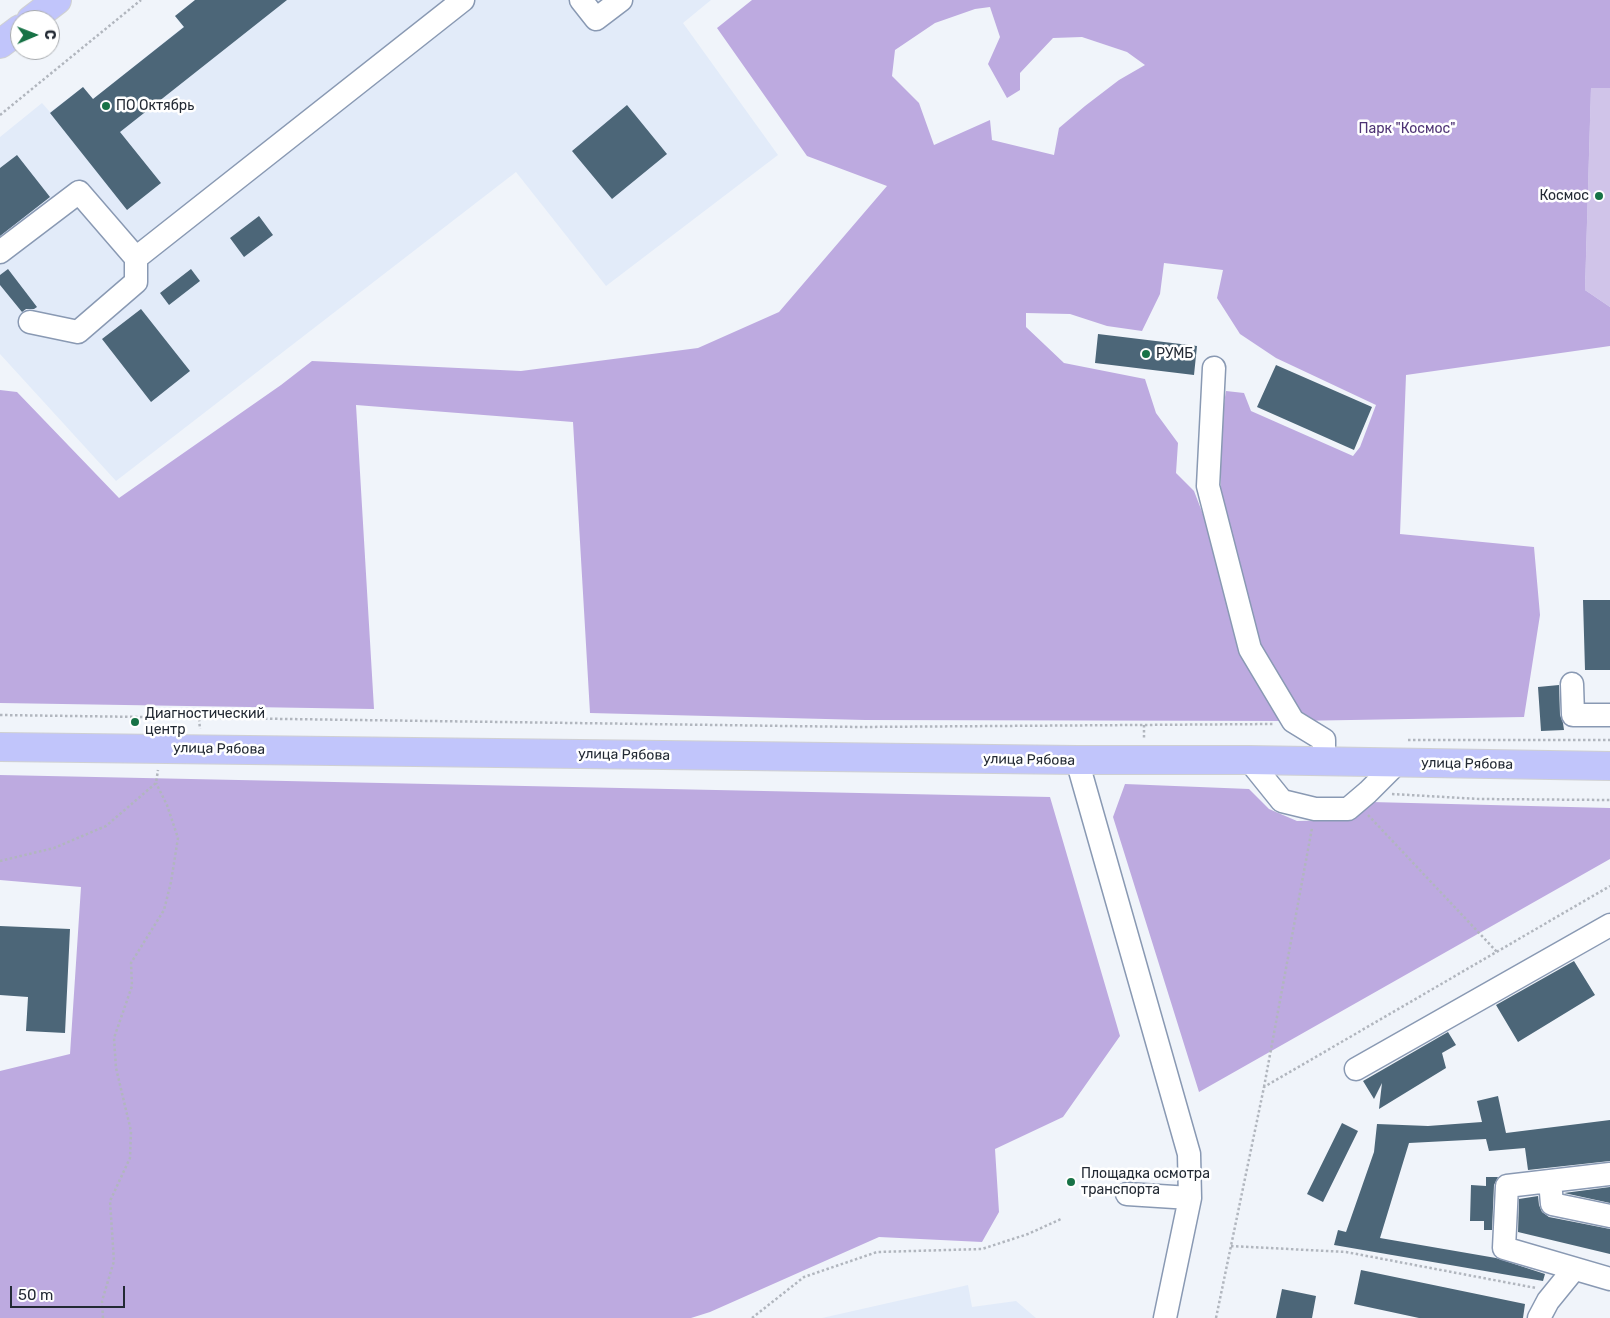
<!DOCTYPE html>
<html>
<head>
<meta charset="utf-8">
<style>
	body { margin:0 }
	#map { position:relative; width:1610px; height:1318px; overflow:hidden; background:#f0f4fa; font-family:Rubik,sans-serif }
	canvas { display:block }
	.north { position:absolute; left:10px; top:10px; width:50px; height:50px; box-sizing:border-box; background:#fff; border:1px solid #a7aaae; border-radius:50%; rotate:89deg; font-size:14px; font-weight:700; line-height:20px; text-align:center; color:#232a34 }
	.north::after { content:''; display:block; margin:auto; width:18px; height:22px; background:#177246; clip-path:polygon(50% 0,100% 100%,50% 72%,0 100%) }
	.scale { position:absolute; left:10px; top:1286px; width:115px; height:22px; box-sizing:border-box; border:2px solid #232a34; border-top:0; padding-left:6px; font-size:15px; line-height:18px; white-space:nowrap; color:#232a34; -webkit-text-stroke:4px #fff; paint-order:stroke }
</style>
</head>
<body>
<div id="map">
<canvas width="1610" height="1318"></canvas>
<div class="north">С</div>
<div class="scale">50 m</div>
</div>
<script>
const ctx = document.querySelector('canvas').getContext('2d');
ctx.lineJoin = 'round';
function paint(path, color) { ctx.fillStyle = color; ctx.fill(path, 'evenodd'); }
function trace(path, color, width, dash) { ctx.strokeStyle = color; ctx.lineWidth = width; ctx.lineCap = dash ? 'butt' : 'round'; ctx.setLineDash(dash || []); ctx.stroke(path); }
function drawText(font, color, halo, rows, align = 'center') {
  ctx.font = font + ' Rubik,sans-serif'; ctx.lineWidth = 5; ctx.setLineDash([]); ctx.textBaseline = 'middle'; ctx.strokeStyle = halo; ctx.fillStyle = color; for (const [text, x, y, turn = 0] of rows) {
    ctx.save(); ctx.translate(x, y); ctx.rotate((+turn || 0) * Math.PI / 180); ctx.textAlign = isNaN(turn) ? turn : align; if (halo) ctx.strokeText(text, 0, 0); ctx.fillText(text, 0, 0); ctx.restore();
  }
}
paint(new Path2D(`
	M195,0H711L683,23L778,155L606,286L516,172L116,481L0,354V137L42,103L50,112L83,87L93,99L183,27L175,16Z
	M968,1285L972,1307L1016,1301L1036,1318H822Z`), '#e2ebf9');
paint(new Path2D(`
	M1591,87L1610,88V307L1585,290Z`), '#d0c4e9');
paint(new Path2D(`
	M752,0H1610V88H1591L1585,290L1610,307V346L1406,375L1400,534L1534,547L1540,615L1524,717L1293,721L865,720L590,713L573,422L356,405L374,709L0,703V390L17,392L119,498L281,385L312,361L521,371L698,348L779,312L887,186L807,156L717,28ZM990,7L1000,37L988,64L1007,98L1020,90V73L1053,38L1082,37L1127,52L1145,65L1119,80L1085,106L1059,128L1054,155L992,140L990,120L934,145L919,103L892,76L895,50L935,23L975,9ZM1164,263L1223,270L1217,298L1240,334L1276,358L1376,405L1360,447L1353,456L1251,411L1244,393L1226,391C1218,432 1220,473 1222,515L1204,517L1194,491L1176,473L1178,443L1156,413L1145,379L1064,363L1026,327V313L1070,314L1107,326L1142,331L1160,294Z
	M0,775L1050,797L1120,1036L1063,1117L995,1149L999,1212L982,1242L879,1237L710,1312L691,1318H0V1071L70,1054L81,887L0,880Z
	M1125,784L1249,789L1269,809L1297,821L1346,820L1371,802L1610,808V859L1199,1092L1113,817Z`), '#bdaae0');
paint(new Path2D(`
	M195,0H287L120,132L161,183L127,210L50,113L83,87L93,99L184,27L175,16Z
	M627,105L667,154L612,199L572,151Z
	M17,155L50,197L0,236V168Z
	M259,216L273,235L244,257L230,238Z
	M8,269L37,307L34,309H26L22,312L0,285V275Z
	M191,269L200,281L169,305L160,293Z
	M141,309L190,371L151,402L102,339Z
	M1098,334L1197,346L1194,375L1095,363Z
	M1276,365L1372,407L1354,450L1257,407Z
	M1583,600H1610V670H1585Z
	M1559,685L1560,715L1563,723L1564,730L1541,731L1538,687Z
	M0,926L70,929L65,1033L26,1031L28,997L0,995Z
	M1574,961L1595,995L1518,1042L1496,1005Z
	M1448,1032L1456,1045L1442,1053L1446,1068L1379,1109L1382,1083L1374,1099L1363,1081Z
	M1498,1096L1506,1133L1610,1120V1161L1528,1170L1525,1148L1489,1151L1486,1139L1409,1143L1380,1238L1496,1258L1545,1274L1543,1281L1334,1245L1338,1230L1346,1232L1374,1152L1377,1124L1428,1126L1482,1122L1477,1101Z
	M1342,1123L1358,1131L1323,1202L1307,1194Z
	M1486,1177H1498L1494,1185L1492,1230H1484V1221H1470L1471,1185L1486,1186Z
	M1610,1187V1203L1564,1193Z
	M1538,1196L1539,1205L1542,1212L1549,1217L1610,1229V1254L1518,1232L1519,1199Z
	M1361,1270L1525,1304L1523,1318H1419L1354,1304Z
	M1282,1289L1316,1296L1312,1318H1276Z`), '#4c6678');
const minor = new Path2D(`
	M581,0L596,19L621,0
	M0,252L79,192L136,258L463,0
	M30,322L78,332L136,282V258
	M1214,368L1208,486L1250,649L1293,721L1324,740V762
	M1572,684L1573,715H1610
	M1077,760L1189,1154L1190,1198L1165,1318
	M1249,760L1282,801L1315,809H1348L1368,792L1397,763
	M1356,1069L1610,925
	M1610,1174L1507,1186L1504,1248L1610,1279
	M1550,1181L1552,1204L1610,1216
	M1127,1194L1190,1198
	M1539,1318L1548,1301L1574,1269`);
const major = new Path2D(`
	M31,20L57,0
	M0,44L20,29
	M0,747L1077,760H1249L1610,766`);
trace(minor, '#8999b3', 25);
trace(major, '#cfd0d2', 30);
trace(new Path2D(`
	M0,115L141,0
	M0,715L860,727L1273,724
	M199,719L200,729
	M1144,725V739
	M1408,740H1610
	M1392,794L1479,799L1610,800
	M1368,815L1497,952
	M0,861L54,848L106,826L156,783L158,770
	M1264,1087L1312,828
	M1231,1246L1346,1252L1536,1288
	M103,1318L102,1301L114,1261L110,1201L130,1158L131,1131L116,1068L114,1038L132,986L131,963L164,910L171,882L178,838L167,805L156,783
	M752,1318L804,1277L877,1252L982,1249L1028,1234L1061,1219
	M1216,1318L1264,1087L1610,886`), '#b1b6be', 2.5, [2.5, 2.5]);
trace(minor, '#fff', 22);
trace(major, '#c1c5fb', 28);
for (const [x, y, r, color] of [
	[106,106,5,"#177246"],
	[1599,196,5,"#177246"],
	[1146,354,5,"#177246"],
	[135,722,5,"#177246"],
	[1071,1182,5,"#177246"]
]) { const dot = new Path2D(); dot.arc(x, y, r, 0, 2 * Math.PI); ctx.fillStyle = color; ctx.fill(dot); trace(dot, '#fff', 2); }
drawText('14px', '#232a34', '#fff', [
	["ПО Октябрь",116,106],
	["Космос",1589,196,"right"],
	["РУМБ",1156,354],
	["Диагностический",145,714],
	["центр",145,730],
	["Площадка осмотра",1081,1174],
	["транспорта",1081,1190]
], 'left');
drawText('14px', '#4e3374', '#fff', [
	["Парк \"Космос\"",1407,129]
]);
drawText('14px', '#232a34', '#fff', [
	["улица Рябова",219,749,1],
	["улица Рябова",624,755,1],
	["улица Рябова",1029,760,1],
	["улица Рябова",1467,764,1]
]);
</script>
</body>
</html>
